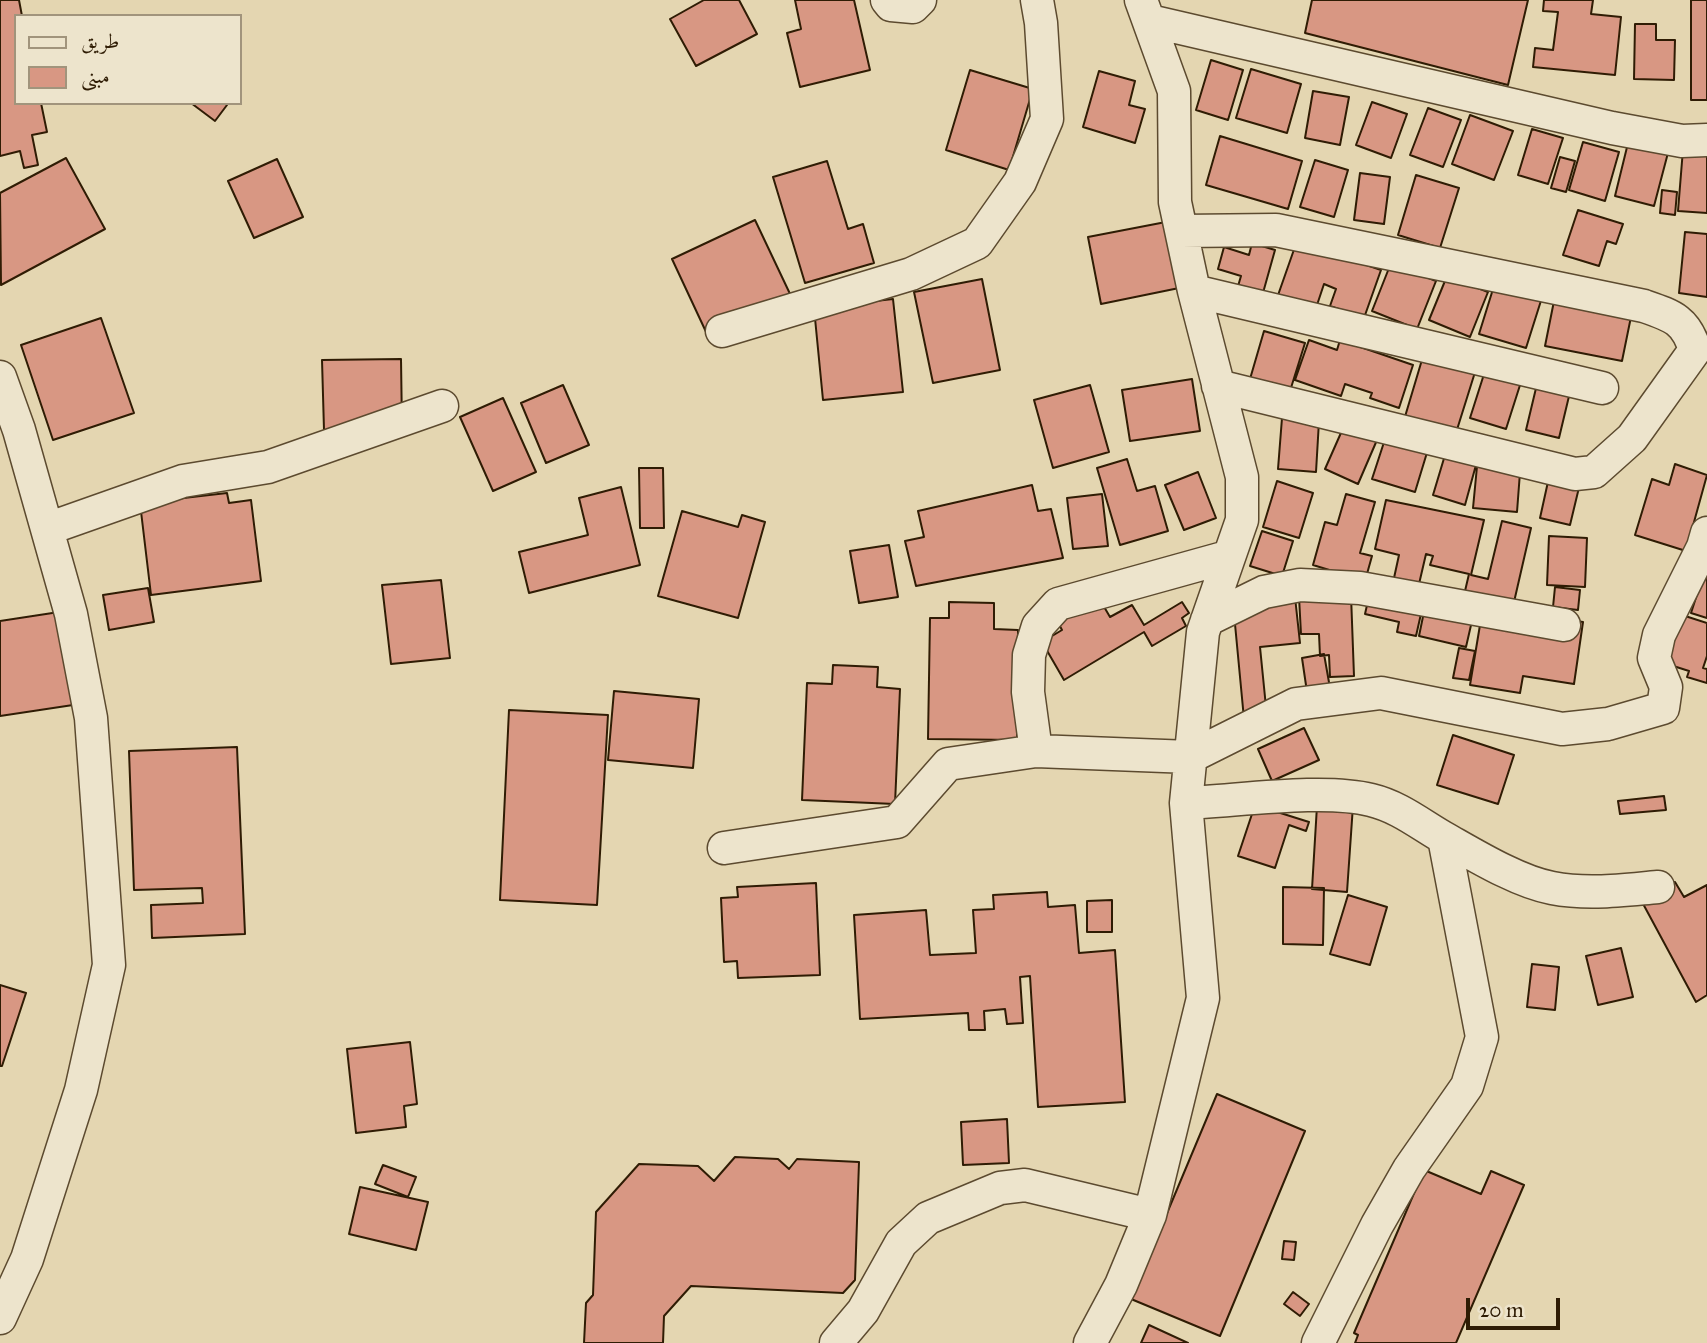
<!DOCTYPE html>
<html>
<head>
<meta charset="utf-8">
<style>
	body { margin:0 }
	#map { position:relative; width:1707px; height:1343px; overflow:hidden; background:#e4d6b1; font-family:"IM FELL Great Primer",Amiri,serif }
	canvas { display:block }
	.legend { position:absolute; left:14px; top:14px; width:228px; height:91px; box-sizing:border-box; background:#ede4cc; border:2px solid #a1947c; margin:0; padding:9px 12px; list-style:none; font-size:21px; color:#2f1c04 }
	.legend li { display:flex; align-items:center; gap:14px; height:35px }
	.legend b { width:35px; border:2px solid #a1947c }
	.scale { position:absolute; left:1466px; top:1298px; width:94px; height:32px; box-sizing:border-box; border:4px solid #2f1c04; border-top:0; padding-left:9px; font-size:21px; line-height:24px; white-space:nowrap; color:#2f1c04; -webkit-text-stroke:5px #ede4cc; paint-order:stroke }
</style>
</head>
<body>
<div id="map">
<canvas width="1707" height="1343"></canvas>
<ul class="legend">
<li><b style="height:9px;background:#ede4cc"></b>طريق</li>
<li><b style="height:19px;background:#d89783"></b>مبنى</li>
</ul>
<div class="scale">20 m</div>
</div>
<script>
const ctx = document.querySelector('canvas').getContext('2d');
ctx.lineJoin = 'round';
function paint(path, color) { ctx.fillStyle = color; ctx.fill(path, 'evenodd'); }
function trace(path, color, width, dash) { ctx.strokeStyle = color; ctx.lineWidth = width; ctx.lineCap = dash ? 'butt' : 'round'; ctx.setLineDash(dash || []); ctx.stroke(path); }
const building = new Path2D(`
	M0,0H19L22,16H16V103H41L47,132L32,135L38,165L24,168L20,151L0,156Z
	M704,0H739L757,34L696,66L670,19Z
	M795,0H854L870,70L800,87L787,33L801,29Z
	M1312,0H1528L1508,85L1305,33Z
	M1544,0H1593L1591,14L1621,17L1615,75L1533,67L1535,48L1553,50L1558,12L1543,11Z
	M1691,0H1707V100H1691Z
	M1635,24H1656V40H1675L1674,80L1634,79Z
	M1211,60L1243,70L1228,120L1196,110Z
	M1251,69L1301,84L1287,133L1236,118Z
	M970,70L1033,89L1009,170L946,150Z
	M1099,71L1135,81L1129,105L1145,109L1135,143L1083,127Z
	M1313,91L1349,97L1340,145L1305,138Z
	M1372,102L1407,114L1391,158L1356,145Z
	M191,103H225L227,105L215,121Z
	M1428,108L1461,120L1443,167L1410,155Z
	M1470,115L1513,131L1494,180L1452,164Z
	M1532,129L1563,138L1548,184L1518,175Z
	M1220,136L1302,161L1288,209L1206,185Z
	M1629,139L1669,149L1654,206L1615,196Z
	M1583,142L1619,152L1605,201L1569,190Z
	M1683,149L1707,150V213L1678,211Z
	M1560,157L1575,161L1566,192L1551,188Z
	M66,158L105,229L1,285L0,193Z
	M277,159L303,217L254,238L228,181Z
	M1315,160L1348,170L1334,217L1300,207Z
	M827,161L848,229L863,224L874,263L805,283L773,177Z
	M1360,173L1390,177L1384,224L1354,220Z
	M1416,175L1459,188L1440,248L1398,235Z
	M1662,190L1677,192L1675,215L1660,213Z
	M1578,210L1623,224L1616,244L1607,241L1599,266L1563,255Z
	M755,220L791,296L707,334L672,259Z
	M1171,221L1184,287L1101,304L1088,237Z
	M1685,232L1707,234V297L1679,293Z
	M1297,241L1381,270L1364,318L1330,306L1336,289L1324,284L1315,311L1277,298Z
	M1252,243L1275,250L1261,300L1236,293L1241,276L1218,269L1224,247L1249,255Z
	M1391,263L1436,281L1417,329L1372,311Z
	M1498,273L1545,288L1526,348L1479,334Z
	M1447,276L1488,292L1470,337L1429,320Z
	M982,279L1000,370L933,383L914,292Z
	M893,299L903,392L823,400L814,308Z
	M1554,301L1634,302L1622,361L1545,346Z
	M101,318L134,413L53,440L21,345Z
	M1264,331L1305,343L1290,391L1250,379Z
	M1309,340L1337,350L1340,340L1413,365L1399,408L1370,398L1372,393L1345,384L1341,396L1295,380Z
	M1424,353L1476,369L1455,436L1404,420Z
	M401,359L402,428L324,430L322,360Z
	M1485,371L1521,382L1506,429L1470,418Z
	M1192,379L1200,431L1130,441L1122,390Z
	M1537,384L1570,392L1559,438L1526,430Z
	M563,385L589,445L546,463L521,403Z
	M1090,385L1109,452L1053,468L1034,400Z
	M503,398L536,472L493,491L460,417Z
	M1282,418L1319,421L1316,472L1278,469Z
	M1344,426L1377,440L1358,484L1325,469Z
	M1387,433L1429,446L1415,492L1372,479Z
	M1448,445L1479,454L1465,505L1433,495Z
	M1478,456L1521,459L1517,512L1473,508Z
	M1127,459L1137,491L1155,486L1168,531L1120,545L1097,468Z
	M1675,464L1707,475L1686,551L1635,535L1652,479L1669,485Z
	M639,468H663L664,528H640Z
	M1551,468L1582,475L1570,525L1540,518Z
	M1198,472L1216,518L1184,530L1165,485Z
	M1277,481L1313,493L1299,538L1263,527Z
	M1032,485L1038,511L1051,509L1063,558L916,586L905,541L924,537L918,511Z
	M621,487L640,565L529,593L519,552L588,535L579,498Z
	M227,493L229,503L251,500L261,581L151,595L140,503Z
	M1102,494L1108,546L1073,549L1067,498Z
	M1346,494L1375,502L1360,553L1372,556L1365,581L1313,565L1325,522L1337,525Z
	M1386,500L1484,520L1471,575L1488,579L1502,521L1531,528L1514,602L1465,591L1469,574L1430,565L1433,556L1426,554L1419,584L1394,578L1399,555L1375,549Z
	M682,511L738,527L742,515L765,522L738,618L658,596Z
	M1262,531L1293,541L1282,576L1250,566Z
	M1549,536L1587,538L1585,587L1547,585Z
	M889,545L898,597L859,603L850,551Z
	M1703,576L1707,578V618L1691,613Z
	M441,580L450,658L391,664L382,585Z
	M1372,583L1425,596L1416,636L1397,632L1399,622L1365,614Z
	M1555,587L1580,590L1578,610L1553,607Z
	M148,588L154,622L109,630L103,595Z
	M1096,593L1110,617L1132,605L1144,625L1182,602L1189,613L1182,618L1186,626L1152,646L1144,632L1064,680L1042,642L1062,630L1055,617Z
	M1351,595L1354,676L1330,677L1329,655L1320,656L1319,634H1301L1299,597Z
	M1295,597L1300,643L1260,647L1267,717L1244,719L1233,603Z
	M949,602L994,603V629L1018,630L1017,740L928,739L930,618H949Z
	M1426,602L1474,612L1466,647L1419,636Z
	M1483,607L1583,622L1574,684L1523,676L1520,693L1470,685Z
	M59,612L73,705L0,716V621Z
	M1682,615L1707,623V656L1703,668L1707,669V683L1687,677L1689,671L1667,664Z
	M1459,648L1475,651L1469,680L1453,678Z
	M1324,654L1330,688L1307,692L1302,658Z
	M833,665L878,667L877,687L900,689L895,804L802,800L807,683L832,684Z
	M614,691L699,699L693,768L608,760Z
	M509,710L608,715L597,905L500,900Z
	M1304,728L1319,760L1272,781L1258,749Z
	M1453,735L1514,755L1498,804L1437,785Z
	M237,747L245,934L152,938L151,905L203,903L202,888L134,890L129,751Z
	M1318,789L1354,791L1347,892L1312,889Z
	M1664,796L1666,810L1620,814L1618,801Z
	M1255,805L1309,822L1306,831L1289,825L1275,868L1238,856Z
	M1675,882L1684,897L1707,885V995L1696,1002L1641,900Z
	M816,883L820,975L738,978L737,961L724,962L721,898L738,897L737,887Z
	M1283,887L1324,888L1323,945L1283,944Z
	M1047,892L1048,907L1075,905L1079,953L1115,950L1125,1102L1038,1107L1030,976L1020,977L1023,1023L1007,1024L1005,1009L984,1011L985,1030H969L968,1013L860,1019L854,915L926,910L930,955L976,953L973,910L994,909L993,895Z
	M1348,895L1387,907L1370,965L1330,954Z
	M1112,900V932H1087V901Z
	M1621,948L1633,997L1598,1005L1586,956Z
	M1532,964L1559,967L1555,1010L1527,1007Z
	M0,985L26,993L2,1066H0Z
	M410,1042L417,1104L404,1106L406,1127L356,1133L347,1049Z
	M1217,1094L1305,1131L1220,1336L1131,1299Z
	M1007,1119L1009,1163L963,1165L961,1122Z
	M735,1157L778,1159L789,1169L797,1159L859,1162L855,1280L843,1293L691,1286L664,1316L663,1343H584L586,1303L593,1295L596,1212L639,1164L698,1166L714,1181Z
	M383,1165L416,1177L408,1197L375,1184Z
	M1424,1170L1481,1194L1491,1171L1524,1185L1456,1343H1355L1358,1335L1354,1333Z
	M360,1187L428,1202L416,1250L349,1234Z
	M1284,1241L1296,1242L1294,1260L1282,1259Z
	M1293,1292L1309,1304L1300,1316L1284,1304Z
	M1149,1325L1188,1343H1141Z`);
paint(building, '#d89783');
trace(building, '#2f1c04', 2);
const minor = new Path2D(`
	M887,0L891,5L913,7L920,0
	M1150,21L1612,128L1682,141L1707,140
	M1182,231L1276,230L1644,306C1673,316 1686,320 1695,350L1632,438L1594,472L1575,474L1218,386
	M1194,291L1602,388
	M722,331L911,274L977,243L1020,182L1047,119L1041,23L1037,0
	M0,377L19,430L71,614L91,718L109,965L81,1090L27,1259L0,1318
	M47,529L183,481L268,467L442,406
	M1207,620L1264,592L1300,585L1360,588L1564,625
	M1036,751L1028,692L1029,655L1038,626L1058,604L1227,557
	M1186,803C1237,801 1324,788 1371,800C1400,807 1421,825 1446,839C1476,856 1519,882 1552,888C1588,895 1623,890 1658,887
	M724,848L897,822L948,764L1036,751L1190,757L1296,704L1381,693L1562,729L1608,724L1663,708L1666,687L1654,658L1659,635L1703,547L1707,533
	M836,1343L863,1311L901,1243L928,1218L1000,1188L1025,1185L1150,1215
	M1090,1343L1121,1285L1150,1215L1203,998L1186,803L1203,632L1242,520V477L1194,291L1175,202L1174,91L1141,0
	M1318,1343L1377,1225L1409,1169L1467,1086L1482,1037L1444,838`);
trace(minor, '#5c4a2f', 35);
trace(minor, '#ede4cc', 32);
</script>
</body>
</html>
